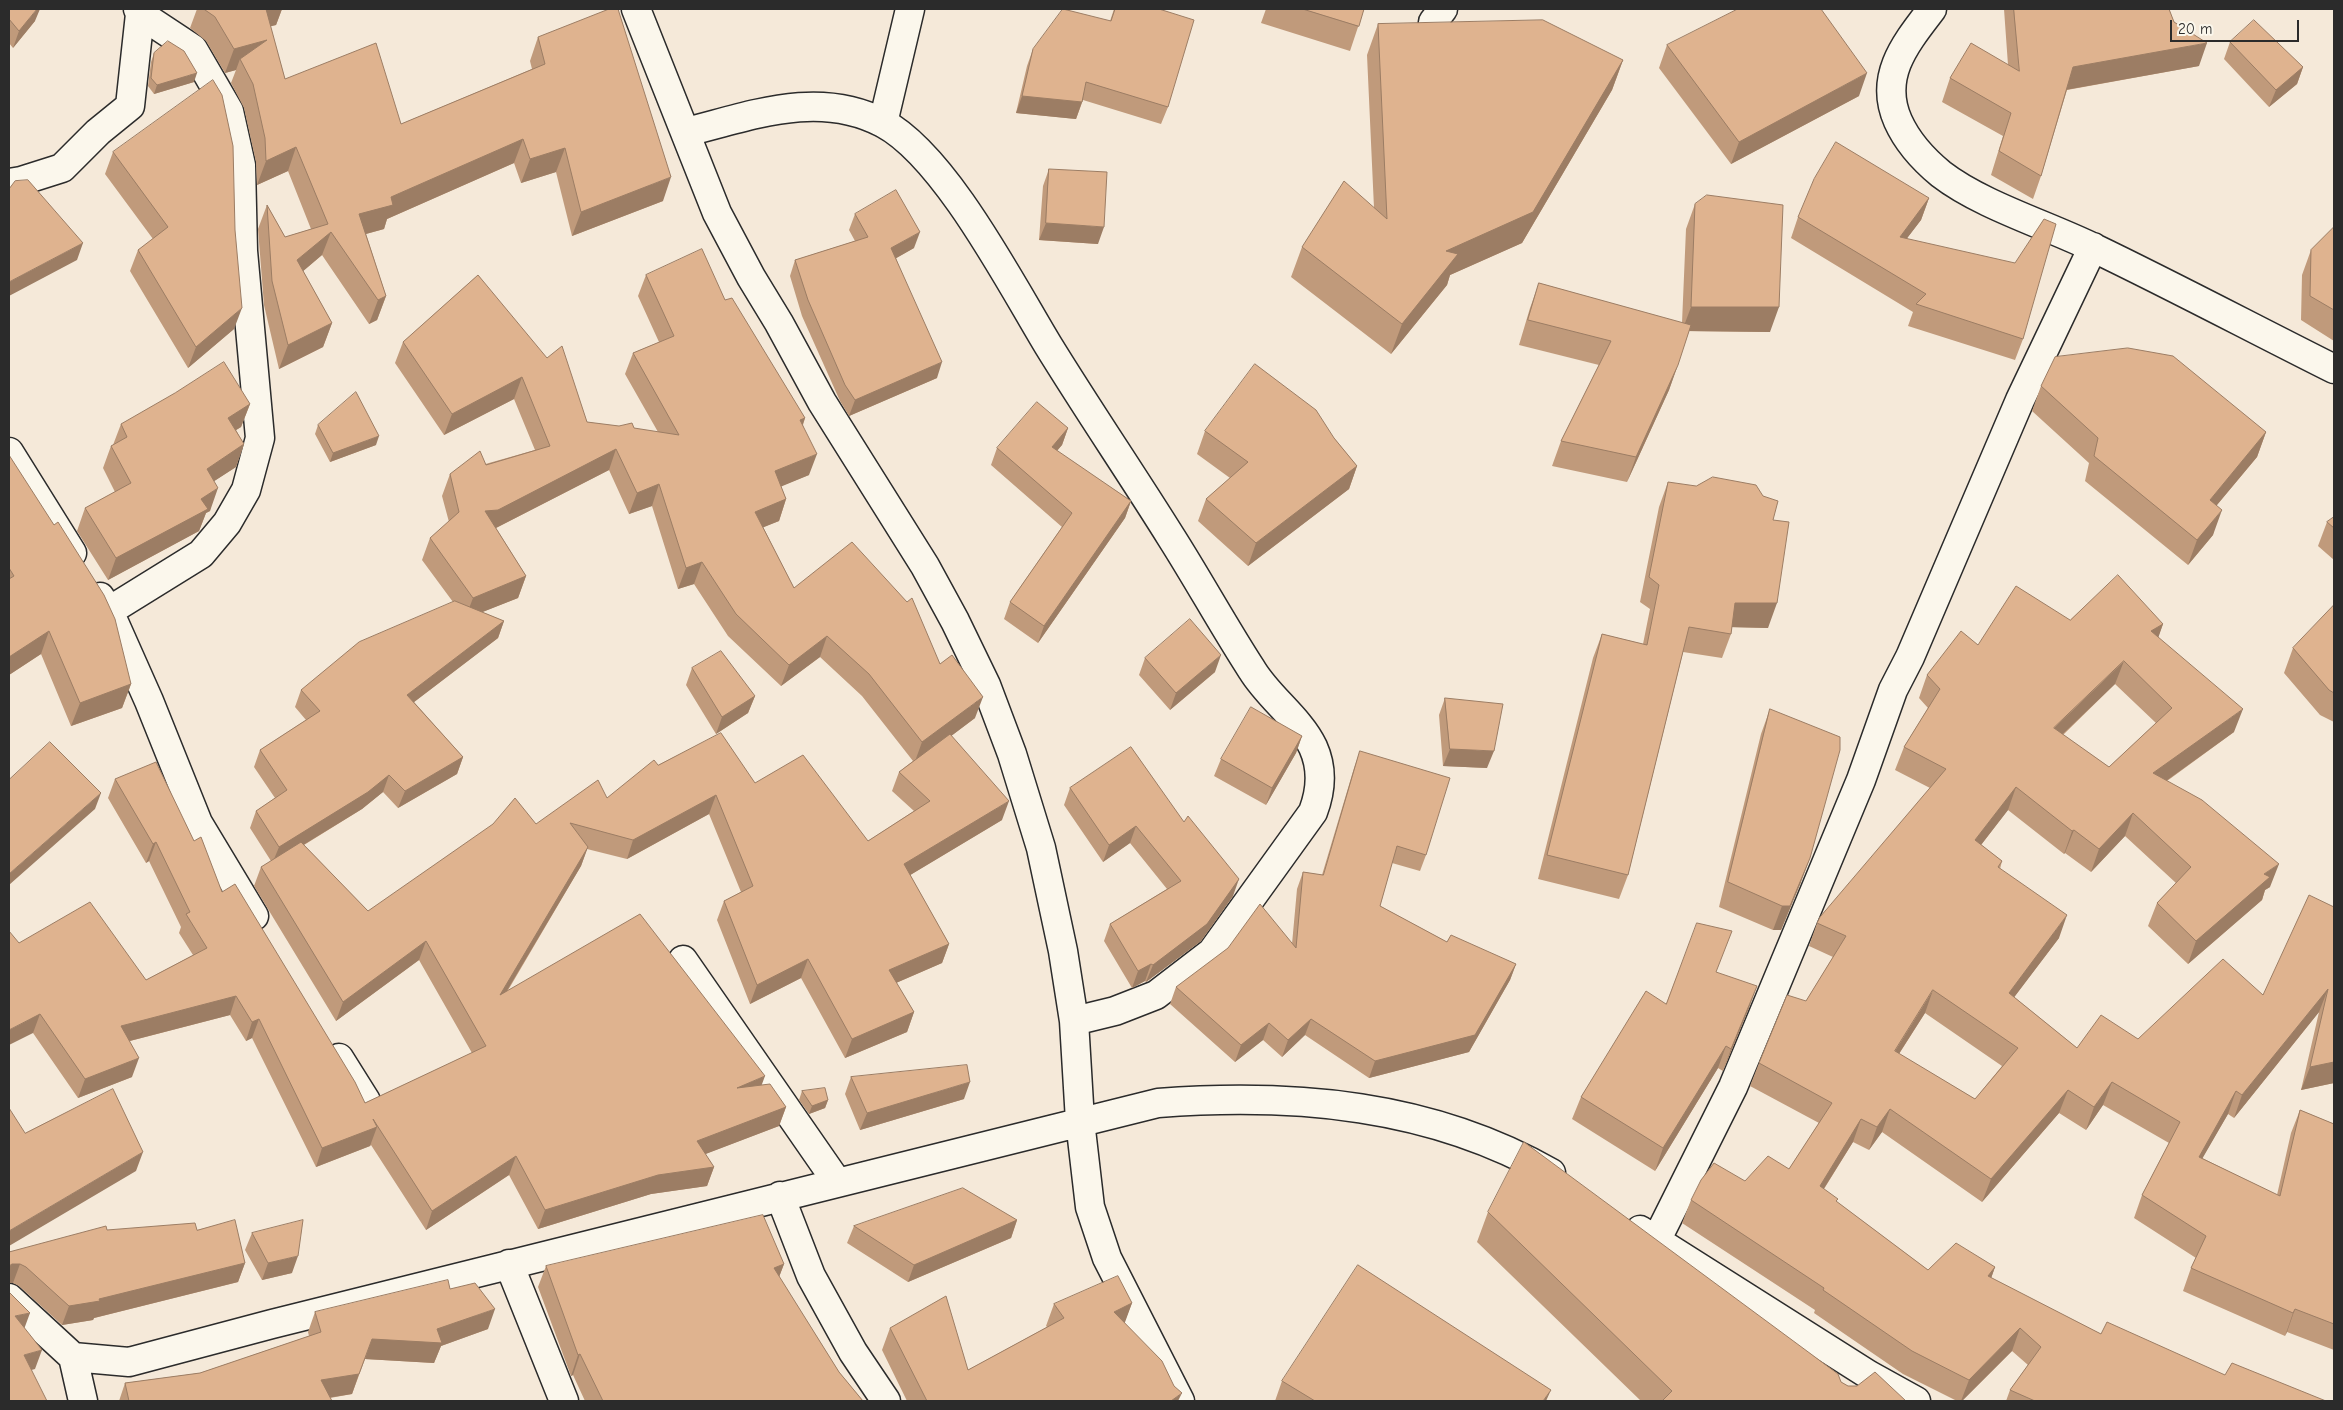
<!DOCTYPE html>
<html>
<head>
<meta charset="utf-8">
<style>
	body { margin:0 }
	#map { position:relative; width:2343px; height:1410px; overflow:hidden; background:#f5e9d9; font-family:"Comic Neue",sans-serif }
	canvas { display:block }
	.frame { position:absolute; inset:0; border:10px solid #2b2b2b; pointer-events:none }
	.scale { position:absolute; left:2170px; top:20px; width:129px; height:22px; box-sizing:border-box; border:2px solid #2b2b2b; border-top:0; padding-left:6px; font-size:15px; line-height:18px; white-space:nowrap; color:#2b2b2b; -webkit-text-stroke:4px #fbf7ec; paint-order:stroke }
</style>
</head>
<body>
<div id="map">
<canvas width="2343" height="1410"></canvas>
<div class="frame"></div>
<div class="scale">20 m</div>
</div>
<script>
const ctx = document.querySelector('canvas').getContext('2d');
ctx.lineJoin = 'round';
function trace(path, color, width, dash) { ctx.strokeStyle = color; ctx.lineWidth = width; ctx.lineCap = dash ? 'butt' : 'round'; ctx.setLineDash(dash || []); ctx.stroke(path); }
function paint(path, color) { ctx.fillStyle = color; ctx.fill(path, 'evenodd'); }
const minor = new Path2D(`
	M636,9L717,213L751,277L779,323L822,402L925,566L955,621L986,685L1012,754L1041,848L1063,951L1074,1021L1080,1121L1090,1207L1107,1258L1180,1401
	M1932,9C1906,43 1878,76 1898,121C1907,141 1924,160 1941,174C1981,205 2047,225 2094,248C2175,287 2254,329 2334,369
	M1433,22L1443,9
	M883,123L910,9
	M686,132C751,116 818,89 883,123C945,156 1011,284 1048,345C1088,410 1131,473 1171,537C1199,581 1224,627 1252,670C1269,698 1299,718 1313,747C1323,769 1321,791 1313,812L1212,952L1156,995L1115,1011L1074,1021
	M9,183L21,181L62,168L98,132L130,106L140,14
	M9,452L72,553
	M100,597L109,611L149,701L198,823L254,916
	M109,611L201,554L227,523L246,490L260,438L243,251L241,165L229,111L193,49L140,14L138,9
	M683,960L837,1182
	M339,1058L366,1101
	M780,1196L811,1276L853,1352L886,1401
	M1640,1230L1869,1375L1916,1401
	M1656,1241L1733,1087L1861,780L1893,690L1910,657L2020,400L2093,247
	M509,1264L564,1401
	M9,1298L73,1357L129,1362L272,1324L1158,1103C1295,1093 1430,1104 1551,1173
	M73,1357L83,1401`);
trace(minor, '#2b2b2b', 31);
trace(minor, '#fbf7ec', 28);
paint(new Path2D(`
	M9,9L35,21L13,48L9,43Z
	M197,9H282L276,25L270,26L285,79L401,124L532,69L530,61L538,37L663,201L572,236L556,172L521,183L514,163L387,219L384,229L366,234L386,296L377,320L369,324L322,255L303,271L332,323L323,347L279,369L264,305L258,229L267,205L285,237L311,229L288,171L257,185L256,162L244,108L231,83L236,70L225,73L206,41L190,28Z
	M1114,9H1159L1168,107L1161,124L1083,100L1076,119L1016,113L1027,66L1033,49L1110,21Z
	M1266,9H1364L1350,51L1261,23Z
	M2004,9H2169L2174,22L2199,66L2067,90L2041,176L2033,199L1991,175L2003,136L1942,102L1950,78L2008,65Z
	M1378,24L1623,60L1612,90L1522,243L1450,275L1447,285L1391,354L1291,277L1302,247L1374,208L1367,55Z
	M2230,42L2303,67L2297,84L2269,107L2224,59Z
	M1667,45L1859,96L1731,164L1659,68Z
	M154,53L194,82L154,94L148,86L151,62Z
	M113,152L235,230L234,329L188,368L130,271L138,250L153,239L105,174Z
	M1049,169L1098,244L1039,240L1043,186Z
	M1929,198L1921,220L1907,238L2023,339L2015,360L1908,326L1913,312L1791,238L1798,217Z
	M1695,204L1770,332L1689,331L1669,390L1627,482L1552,466L1561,441L1599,365L1519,345L1530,308L1539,283L1682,323L1686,229Z
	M855,214L914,248L896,258L937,378L849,416L840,401L802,316L790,276L795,260L855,241L849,230Z
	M2334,227V341L2301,320L2302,275L2311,250Z
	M478,275L587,422L658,432L625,374L633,353L659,342L638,296L646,275L725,300L805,418L803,425L809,475L781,486L786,499L779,521L763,527L794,588L940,664L975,718L951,736L1002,820L910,875L949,944L942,963L896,983L914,1012L907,1032L845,1058L801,978L750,1004L717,920L724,901L741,892L709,814L627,859L587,849L581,866L507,992L761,1085L786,1107L779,1126L705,1154L714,1167L707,1186L651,1194L538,1229L509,1175L426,1230L371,1145L370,1146L316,1167L252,1038L246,1041L230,1015L130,1041L132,1077L78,1098L33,1033L19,943L146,980L193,955L179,933L181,927L149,861L146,863L108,798L115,779L194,841L222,892L365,1103L472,1053L419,960L336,1021L254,886L261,867L271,861L250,828L256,811L275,798L254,767L260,750L306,720L295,707L301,690L453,602L422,560L430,538L449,522L442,496L450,474L535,450L514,399L444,435L395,363L403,342ZM609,470L629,514L652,506L678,589L694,584L728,636L781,686L820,657L862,696L913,761L899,772L892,791L914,811L868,841L755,783L658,765L607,798L536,824L368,911L304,845L362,809L383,792L398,808L457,774L463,757L414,702L498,638L504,621L482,612L518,598L526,576L496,528Z
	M2041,386L2266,432L2257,457L2217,505L2213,535L2188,565L2085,481L2089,463L2032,411Z
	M250,404L241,427L236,430L244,444L236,467L214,481L210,511L206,513L199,531L108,580L77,531L85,508L115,492L103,468L111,446L113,445L121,424Z
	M318,425L376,445L330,462L315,434Z
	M1068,428L1062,445L1057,451L1131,501L1125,518L1038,643L1004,619L1010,602L1062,527L991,465L997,448Z
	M1205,431L1334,438L1357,466L1349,489L1248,566L1198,521L1206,499L1230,478L1197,454Z
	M9,455L131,684L122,708L71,726L41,654L9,675Z
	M1668,482L1773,520L1768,628L1732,627L1731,634L1722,658L1683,652L1628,875L1619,899L1538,879L1593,658L1602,634L1643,644L1650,609L1640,602L1659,507Z
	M2334,517V560L2318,546L2327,522Z
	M2334,605V722L2320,715L2284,673L2293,648Z
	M2070,620L2163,624L2158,637L2234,732L2167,781L2270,887L2265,890L2262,900L2188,964L2148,926L2157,903L2176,883L2125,836L2091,872L2065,853L2064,854L2008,810L1981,845L2002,861L2000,869L2059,938L2014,997L2077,1048L2138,1039L2263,995L2334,907V1083L2301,1090L2319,1012L2234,1118L2228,1114L2202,1158L2277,1195L2291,1133L2300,1110L2334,1124V1350L2287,1332L2285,1336L2183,1291L2191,1268L2196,1258L2134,1218L2142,1195L2169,1143L2103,1105L2086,1130L2059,1113L1982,1202L1882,1132L1869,1150L1853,1142L1824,1189L1837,1202L1928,1270L1995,1267L1991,1278L2101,1334L2225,1375L2326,1401H2006L2010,1390L2028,1365L2012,1351L1962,1401H1957L1903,1374L1814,1313L1815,1310L1682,1223L1691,1200L1745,1181L1789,1169L1819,1123L1750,1086L1759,1063L1806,1001L1833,957L1809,946L1817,923L1930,788L1895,770L1904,747L1928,708L1919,698L1927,675L1978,645ZM2115,684L2156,723L2109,767L2063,735ZM1925,1013L2002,1066L1975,1099L1899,1054Z
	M1145,658L1215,672L1170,710L1139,675Z
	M692,668L755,696L748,713L716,734L686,685Z
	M1445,698L1487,768L1443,766L1439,715Z
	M1770,709L1801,882L1781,930H1773L1719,907L1761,734Z
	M1302,736L1296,753L1266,805L1214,776L1221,759Z
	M1131,747L1233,896L1201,941L1146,982L1145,981L1132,988L1104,941L1110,924L1167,889L1130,843L1103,862L1064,805L1070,788Z
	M1360,751L1426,855L1420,871L1392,863L1380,906L1447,942L1516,964L1510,980L1469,1052L1369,1078L1305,1035L1282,1057L1263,1040L1235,1062L1170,1004L1176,987L1292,944L1297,889L1303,872L1322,875L1354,768Z
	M1716,973L1749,1008L1723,1071L1718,1068L1655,1171L1572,1119L1581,1097L1666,1004Z
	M851,1077L964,1099L860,1130L845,1094Z
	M802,1091L828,1100L825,1108L809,1114L799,1100Z
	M1488,1212L1841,1382L1848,1386L1906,1401H1641L1477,1242Z
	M1017,1220L1011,1238L908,1282L847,1243L854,1226Z
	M107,1230H197L245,1263L238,1282L94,1318L93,1320L62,1325L19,1286L13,1283L9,1252Z
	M252,1233L292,1273L262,1280L245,1250Z
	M784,1264L779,1277L839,1372L863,1401H585L573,1375L571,1376L538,1287L546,1266Z
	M450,1289L488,1329L441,1346L434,1363L365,1359L352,1394L330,1398L332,1401H119L125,1383L200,1373L309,1336L308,1332L315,1312Z
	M1132,1303L1124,1323L1178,1401H907L882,1350L890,1328L968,1370L1047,1327L1046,1326L1054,1304Z
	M1282,1381L1546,1401H1275Z`), '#c09a7b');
paint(new Path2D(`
	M37,9H40L35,21L13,48L19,31Z
	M264,9H282L276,25L256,30Z
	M267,40L240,59L236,70L225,73L234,49Z
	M2207,43L2199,66L2065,90L2073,67Z
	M1623,60L1612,90L1522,243L1450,275L1447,285L1391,354L1402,324L1446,251Z
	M2303,67L2297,84L2269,107L2276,90Z
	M197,73L194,82L154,94L157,85Z
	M1867,73L1859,96L1731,164L1739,142Z
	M1022,96L1082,102L1076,119L1016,113Z
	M523,139L514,163L387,219L384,229L351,238L359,214L391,197Z
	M296,147L288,171L257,185L266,161Z
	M565,148L556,172L521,183L530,159Z
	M671,177L663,201L572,236L581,212Z
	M1929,198L1921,220L1892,258L1900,237Z
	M1046,223L1104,227L1098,244L1039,240Z
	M331,232L322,255L288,284L297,260Z
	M920,232L914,248L886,264L891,248Z
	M83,243L77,260L9,296V282Z
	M386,296L377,320L369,324L378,300Z
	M1691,307H1779L1770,332L1682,331Z
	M242,308L234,329L188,368L196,347Z
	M332,323L323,347L279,369L288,345Z
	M942,362L937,378L849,416L855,400Z
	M1678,365L1669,390L1627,482L1636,457Z
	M522,377L514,399L444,435L452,414Z
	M250,404L241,427L220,440L228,418Z
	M805,418L797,440L800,420Z
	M1068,428L1062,445L1045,464L1052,447Z
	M2266,432L2257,457L2201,524L2210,500Z
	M379,436L376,445L330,462L333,453Z
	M244,444L236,467L199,491L207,469Z
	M616,449L609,470L490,531L485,511Z
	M817,454L809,475L768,492L775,471Z
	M1357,466L1349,489L1248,566L1256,543Z
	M659,484L652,506L629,514L637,493Z
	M218,488L210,511L206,513L199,531L108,580L116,558L201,499Z
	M786,499L779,521L747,534L755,512Z
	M1131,501L1125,518L1038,643L1044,626Z
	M2222,510L2213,535L2188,565L2197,540Z
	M702,562L694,584L678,589L686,568Z
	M526,576L518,598L465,619L473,598Z
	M1735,603H1777L1768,628L1726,627Z
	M504,621L498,638L401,712L407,695Z
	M2163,624L2155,647L2151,631Z
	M49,631L41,654L9,675V657Z
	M827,636L820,657L781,686L789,665Z
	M1221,655L1215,672L1170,710L1176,693Z
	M2124,661L2115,684L2045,751L2054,728Z
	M131,684L122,708L71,726L80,703Z
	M755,696L748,713L716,734L722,717Z
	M983,697L975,718L914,764L922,742Z
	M2243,709L2234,732L2145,796L2153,773Z
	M1302,736L1296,753L1266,805L1272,788Z
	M1450,749L1494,751L1487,768L1443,766Z
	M463,757L457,774L398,808L405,791Z
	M389,775L383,792L362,809L272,864L279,847Z
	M2016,787L2008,810L1967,863L1975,840Z
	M101,793L95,809L9,885V874Z
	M716,795L709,814L627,859L633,840Z
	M1009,801L1002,820L897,883L904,864Z
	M2133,813L2125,836L2091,872L2099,849Z
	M1136,826L1130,843L1103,862L1109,845Z
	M2074,830L2065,853L2064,854L2072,831Z
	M156,842L149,861L146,863L153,844Z
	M588,847L581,866L493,1014L500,995Z
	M1810,858L1801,882L1781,930H1773L1782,906Z
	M2279,864L2270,887L2265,890L2262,900L2188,964L2196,941L2264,874Z
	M1239,879L1233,896L1201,941L1146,982L1153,965Z
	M2067,915L2059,938L2000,1016L2009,993Z
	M426,941L419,960L336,1021L343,1002Z
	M949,944L942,963L882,989L889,970Z
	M808,959L801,978L750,1004L757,985Z
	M1151,964L1145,981L1132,988L1138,971Z
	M1516,964L1510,980L1469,1052L1369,1078L1375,1061Z
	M1757,986L1749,1008L1723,1071L1731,1049Z
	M2328,989L2319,1012L2234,1118L2242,1095Z
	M1933,990L1925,1013L1886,1074L1895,1051Z
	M236,996L230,1015L114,1045L121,1026Z
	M914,1012L907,1032L845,1058L852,1039Z
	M40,1014L33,1033L9,1045V1030Z
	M259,1019L252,1038L246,1041L252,1022Z
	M1311,1019L1305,1035L1282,1057L1288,1040Z
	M1269,1023L1263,1040L1235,1062L1241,1045Z
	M1726,1046L1718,1068L1655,1171L1663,1148Z
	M139,1058L132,1077L78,1098L85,1079Z
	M2334,1062V1083L2301,1090L2310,1067Z
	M765,1076L758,1095L737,1088Z
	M970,1082L964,1099L860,1130L867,1113Z
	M2112,1082L2103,1105L2086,1130L2094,1107Z
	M2068,1090L2059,1113L1982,1202L1991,1179Z
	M2236,1091L2228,1114L2190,1180L2199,1157Z
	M828,1100L825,1108L809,1114L812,1106Z
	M786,1107L779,1126L690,1160L697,1141Z
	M1890,1109L1882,1132L1869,1150L1877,1127Z
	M1861,1119L1853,1142L1811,1209L1820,1186Z
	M377,1127L370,1146L316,1167L322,1148Z
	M143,1152L136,1171L9,1246V1231Z
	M516,1156L509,1175L426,1230L432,1211Z
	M714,1167L707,1186L651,1194L538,1229L545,1210L658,1175Z
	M1017,1220L1011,1238L908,1282L914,1265Z
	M298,1256L292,1273L262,1280L268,1263Z
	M245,1263L238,1282L94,1318L93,1320L62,1325L69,1306Z
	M12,1264H20L13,1283H9V1266Z
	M784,1264L776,1285L774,1268Z
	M1995,1267L1987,1290L1988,1276Z
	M1132,1303L1124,1325L1114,1312Z
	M495,1309L488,1329L441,1346L434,1363L365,1359L372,1339L437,1329Z
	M2295,1309L2287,1332L2285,1336L2293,1313Z
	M30,1313L23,1332L15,1316Z
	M2020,1328L2012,1351L1962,1401H1961L1969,1380Z
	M42,1350L35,1369L17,1374L24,1355Z
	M580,1354L573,1375L571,1376L578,1355Z
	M359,1374L352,1394L314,1400L321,1380Z
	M1551,1390L1546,1401H1543Z
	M1182,1393L1178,1401H1171Z`), '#9c7d64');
const building = new Path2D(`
	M9,9H37L19,31L9,19Z
	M204,9H266L285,79L376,43L401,124L545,64L538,37L609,9H618L671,177L581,212L565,148L530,159L523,139L391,197L393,205L359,214L386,296L378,300L331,232L297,260L332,323L288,345L272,281L267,205L285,237L328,224L296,147L266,161L265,138L253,84L240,59L267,40L234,49L215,17Z
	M1063,9L1111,21L1115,9H1159L1194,20L1168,107L1086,82L1082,102L1022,96L1033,49Z
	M1303,9H1364L1359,26Z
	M1738,9H1821L1867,73L1739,142L1667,45Z
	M2014,9H2169L2174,22L2207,43L2073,67L2041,176L1999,151L2011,113L1950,78L1971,43L2019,71Z
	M1543,20L1623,60L1533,212L1446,251L1458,254L1402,324L1302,247L1344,181L1387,219L1378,24Z
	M2254,20L2303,67L2276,90L2230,42Z
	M168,41L184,51L197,73L157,85L151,78L154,53Z
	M213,80L222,95L233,146L235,230L242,308L196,347L138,250L168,227L113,152Z
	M1836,142L1929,198L1900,237L2015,263L2044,219L2056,224L2023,339L1916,304L1926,294L1798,217L1814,179Z
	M1049,169L1107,172L1104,227L1046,223Z
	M28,180L83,243L9,282V189L15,181Z
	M896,190L920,232L891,248L942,362L855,400L845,385L808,300L795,260L868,237L855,214Z
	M1707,195L1783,205L1779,307H1691L1695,204Z
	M2334,227V310L2310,296L2311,250Z
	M702,249L725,300L732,298L805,418L800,420L817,454L775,471L786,499L755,512L794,588L852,542L907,602L912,598L940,664L952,655L983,697L922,742L869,674L827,636L789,665L736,614L702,562L686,568L659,484L637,493L616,449L498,510L485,511L526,576L473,598L430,538L459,512L450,474L480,451L486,465L550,446L522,377L452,414L403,342L478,275L547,358L562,346L587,422L619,426L632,423L634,428L679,435L633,353L674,336L646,275Z
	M1539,283L1691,325L1678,365L1636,457L1561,441L1611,341L1528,320Z
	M2128,348L2173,356L2266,432L2210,500L2222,510L2197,540L2094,456L2098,438L2041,386L2055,357Z
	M224,362L250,404L228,418L244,444L207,469L218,488L201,499L208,509L116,558L85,508L131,483L111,446L127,437L121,424L175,393Z
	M1255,364L1316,410L1334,438L1357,466L1256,543L1206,499L1248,462L1205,431Z
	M356,392L379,436L333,453L318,425Z
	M1037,402L1068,428L1052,447L1131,501L1044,626L1010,602L1072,513L997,448Z
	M9,455L54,525L58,522L104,595L115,619L131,684L80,703L49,631L9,657V579L14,576L9,568Z
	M1713,477L1756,485L1763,496L1778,501L1773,520L1789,522L1777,603H1735L1731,634L1689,627L1628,875L1547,855L1602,634L1647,645L1659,585L1649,577L1668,482L1696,486Z
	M2334,517V528L2327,522Z
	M2118,575L2163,624L2151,631L2243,709L2153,773L2202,800L2279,864L2264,874L2270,877L2196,941L2157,903L2191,867L2133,813L2099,849L2074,830L2072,831L2016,787L1975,840L2002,861L1998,867L2067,915L2009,993L2077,1048L2101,1015L2138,1039L2223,959L2263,995L2309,895L2334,907V1062L2310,1067L2328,989L2242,1095L2236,1091L2199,1157L2280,1196L2300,1110L2334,1124V1324L2295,1309L2293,1313L2191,1268L2206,1236L2142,1195L2180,1122L2112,1082L2094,1107L2068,1090L1991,1179L1890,1109L1877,1127L1861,1119L1820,1186L1838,1199L1836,1201L1928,1270L1956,1243L1995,1267L1988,1276L2101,1334L2107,1322L2225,1375L2232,1363L2326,1401H2035L2010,1390L2041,1347L2020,1328L1969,1380L1912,1351L1823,1290L1824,1288L1691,1200L1701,1180L1714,1163L1745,1181L1768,1156L1789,1169L1832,1103L1759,1063L1787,995L1806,1001L1846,936L1817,923L1820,917L1946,769L1904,747L1940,689L1927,675L1961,631L1978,645L2016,586L2070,620ZM2124,661L2172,708L2109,767L2054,728ZM1933,990L2018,1048L1975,1099L1895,1051Z
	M455,601L504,621L407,695L463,757L405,791L389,775L368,792L279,847L256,811L287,790L260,750L320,711L301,690L359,642Z
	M2334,605V693L2329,690L2293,648Z
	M1190,619L1221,655L1176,693L1145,658Z
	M721,651L755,696L722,717L692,668Z
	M1445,698L1503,704L1494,751L1450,749Z
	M1251,707L1302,736L1272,788L1221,759Z
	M1770,709L1840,737V750L1810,858L1790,906H1782L1728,882Z
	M721,733L755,783L803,755L868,841L930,801L899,772L950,734L1009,801L904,864L949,944L889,970L914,1012L852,1039L808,959L757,985L724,901L753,886L716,795L633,840L570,823L588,847L500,995L640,914L765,1076L737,1088L770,1084L786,1107L697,1141L714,1167L658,1175L545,1210L516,1156L432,1211L373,1119L377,1127L322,1148L259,1019L252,1022L236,996L121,1026L139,1058L85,1079L40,1014L9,1030V931L19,943L90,902L146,980L207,948L186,914L190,912L156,842L153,844L115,779L156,762L194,841L201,837L222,892L235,884L355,1082L365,1103L486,1046L426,941L343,1002L261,867L301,842L368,911L493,824L515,798L536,824L598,780L607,798L654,760L658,765Z
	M50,742L101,793L9,874V780Z
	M1131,747L1184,822L1188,816L1239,879L1207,924L1153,965L1151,964L1138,971L1110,924L1181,881L1136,826L1109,845L1070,788Z
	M1360,751L1450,778L1426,855L1397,846L1380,906L1447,942L1451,935L1516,964L1475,1035L1375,1061L1311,1019L1288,1040L1269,1023L1241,1045L1176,987L1228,948L1260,904L1296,948L1303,872L1323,875Z
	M1697,923L1732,931L1716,972L1757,986L1731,1049L1726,1046L1663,1148L1581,1097L1646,991L1666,1004Z
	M967,1065L970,1082L867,1113L851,1077Z
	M825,1088L828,1100L812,1106L802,1091Z
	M113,1089L143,1152L9,1231V1108L25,1133Z
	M1524,1142L1838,1374L1841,1382L1848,1386H1857L1875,1372L1906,1401H1662L1672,1391L1488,1212Z
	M963,1188L1017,1220L914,1265L854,1226Z
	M763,1215L784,1264L774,1268L839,1372L863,1401H603L580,1354L578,1355L546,1266Z
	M235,1220L245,1263L99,1299L100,1301L69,1306L26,1267L20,1264H12L9,1266V1252L106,1226L107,1230L195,1223L197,1230Z
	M303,1220L298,1256L268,1263L252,1233Z
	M1358,1265L1551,1390L1543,1401H1315L1282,1381Z
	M1118,1276L1132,1303L1114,1312L1162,1361L1174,1386L1182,1393L1171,1401H927L890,1328L946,1296L968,1370L1064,1318L1054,1304Z
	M448,1280L450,1289L475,1283L495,1309L437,1329L442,1343L372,1339L359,1374L321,1380L332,1401H129L125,1383L200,1373L321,1332L315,1312Z
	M9,1292L30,1313L15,1316L42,1350L24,1355L47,1401H9Z`);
paint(building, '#dfb38f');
trace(building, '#9c7d64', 1);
</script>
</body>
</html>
